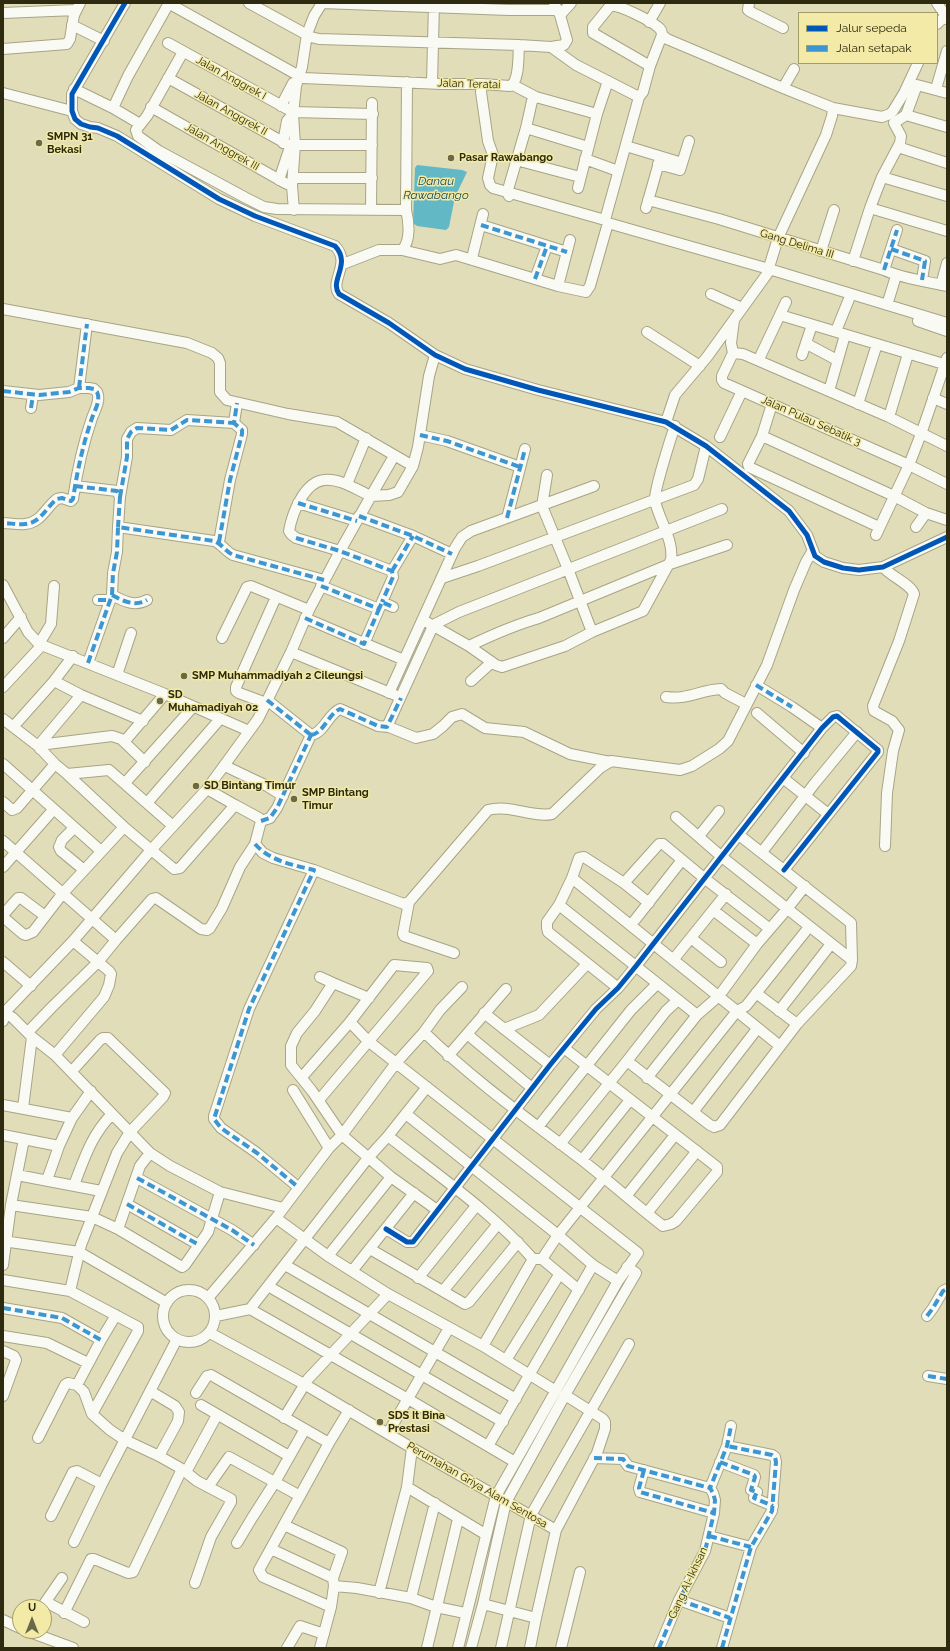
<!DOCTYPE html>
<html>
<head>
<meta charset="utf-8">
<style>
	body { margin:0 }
	#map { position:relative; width:950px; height:1651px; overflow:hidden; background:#e0ddb8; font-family:Raleway,sans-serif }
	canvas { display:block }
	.frame { position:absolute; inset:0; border:4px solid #2d2a0f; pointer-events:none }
	.legend { position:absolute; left:798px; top:12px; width:140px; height:52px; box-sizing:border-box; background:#f2eaa6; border:1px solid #a39d6a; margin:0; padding:5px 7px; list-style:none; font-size:12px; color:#2d2a0f }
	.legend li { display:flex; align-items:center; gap:8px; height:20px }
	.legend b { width:20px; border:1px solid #a39d6a }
	.north { position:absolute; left:12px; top:1599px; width:40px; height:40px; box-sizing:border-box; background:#f2eaa6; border:1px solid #a39d6a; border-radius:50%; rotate:0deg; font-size:11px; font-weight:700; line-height:16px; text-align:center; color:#2d2a0f }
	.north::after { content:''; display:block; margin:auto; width:14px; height:18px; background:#6c694a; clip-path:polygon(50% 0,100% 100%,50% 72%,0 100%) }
</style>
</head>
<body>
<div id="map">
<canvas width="950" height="1651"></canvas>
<div class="frame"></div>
<ul class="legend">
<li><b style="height:5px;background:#0057b8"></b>Jalur sepeda</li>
<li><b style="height:5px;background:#3c96d2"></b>Jalan setapak</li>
</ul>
<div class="north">U</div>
</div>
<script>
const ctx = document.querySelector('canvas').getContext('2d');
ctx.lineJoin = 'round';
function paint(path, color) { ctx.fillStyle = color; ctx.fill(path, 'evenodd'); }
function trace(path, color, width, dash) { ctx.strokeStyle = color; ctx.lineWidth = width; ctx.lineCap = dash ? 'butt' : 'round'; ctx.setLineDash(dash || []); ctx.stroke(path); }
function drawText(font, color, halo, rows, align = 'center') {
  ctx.font = font + ' Raleway,sans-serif'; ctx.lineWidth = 3; ctx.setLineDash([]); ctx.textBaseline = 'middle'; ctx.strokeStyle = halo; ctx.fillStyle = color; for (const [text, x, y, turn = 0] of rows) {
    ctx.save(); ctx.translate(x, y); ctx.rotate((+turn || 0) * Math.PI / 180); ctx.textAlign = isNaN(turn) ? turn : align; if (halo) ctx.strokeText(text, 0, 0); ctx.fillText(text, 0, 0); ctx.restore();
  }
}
paint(new Path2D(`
	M417,165L462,170L467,172L455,197L449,227L446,230L417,226L413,223L415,168Z`), '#63b8c5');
const minor = new Path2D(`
	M125,3L72,94V111L75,119L81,124L90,127L98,128L117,136L219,199L255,216L335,246C352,264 329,280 339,294L389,323L435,355L465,369L538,390L666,422L706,446L789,511L807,535L815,556L824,562L843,568L859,570L883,567L947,537
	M168,3L303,78L442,84H482L510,86C520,81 518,55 519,45
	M249,3L311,37L319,39L519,45L551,47L564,45L567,40L560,15L554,3
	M322,3L509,10H556
	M749,3L748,10L751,12L783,28
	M937,3L947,18
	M3,13L76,10
	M560,15L571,3
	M649,22L660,3
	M937,24L941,20L947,18
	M72,25L104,41
	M168,43L293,112L373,114
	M551,47L576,65L639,97L605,220
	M3,49L67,44L70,39L74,15L80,3
	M183,52L147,116L136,130L138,136L159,151L246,198L264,207L277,209L406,210
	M650,66L593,33V27L610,6C619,4 651,21 658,27C661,29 662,32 662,35L667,39L783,88L833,108L882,117L890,114L893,111L904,93L918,63
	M168,78L294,148
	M432,83L434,3
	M482,84L481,92L488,141L493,155L488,178L490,185L493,188L605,220L608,223L769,269L947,323
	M513,85L536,97L597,114
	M783,88L794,69
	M74,89L113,108L140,124
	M936,89L947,51
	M3,93L72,111
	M639,97L643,92L650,66L662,35
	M281,106L293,83
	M151,107L285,183L292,186
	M113,108L128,76L169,3
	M906,115L947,127
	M526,128L588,147
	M283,143L287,121L293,114
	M295,145H372
	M626,146L682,163
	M898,147L947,163
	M585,159L618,171
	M516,160L580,177
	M658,164L680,170L689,141
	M882,177L947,196
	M294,178H372
	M279,180L290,147
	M578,188L597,114L608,81
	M509,196L507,193L526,128L532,101L536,97
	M648,200L719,219L884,270C904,279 926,281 947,286
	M646,208L660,159
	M870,208L947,231
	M294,210L292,186L295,145L293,114L296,86L302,67L307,34L314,16L322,3
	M371,210L372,103
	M481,225L567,252
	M891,249L925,261L922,280
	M402,250L440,259L456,255L558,286L586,292L590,286L608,223
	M821,251L834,210
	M472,258L483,214
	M853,261L870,208L882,177L900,143L901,136L894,123L906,115L917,85L947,93
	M343,264L379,250H402C411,241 409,222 406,210L407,82
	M884,270L897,230
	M535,279L547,246
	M941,285L947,263
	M558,286L570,240
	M711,294L742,308
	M887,305L896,276
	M3,309L187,343L212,353L218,358L220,363V392L227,400L288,414L337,422L413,466
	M780,315L947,365
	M918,321L947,331
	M836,331L849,299
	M647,332L700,366
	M807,344L837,360
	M733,353L731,343L734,320
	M802,355L812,325
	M759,359L786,302
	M79,388L87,324
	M3,391L39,395L69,392L79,388H89L94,389L97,392C101,400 95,410 92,418C83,444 77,472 73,499L71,501L62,498L57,499C46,507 41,523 25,524C18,525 10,523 3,523
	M829,391L845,335
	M933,398L947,404
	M772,404L762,436L748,464L749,467L879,527
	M858,404L877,344
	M31,408L33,395
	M889,417L908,354
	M666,422L675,395L707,357L767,274L778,238L826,135L832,116L833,108
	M420,435L447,441L520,467
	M762,436L894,496L926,513L947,520
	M720,437L742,391
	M947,446L889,417L743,354L733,353L722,376V380L724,383L909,465L947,484
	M547,475L542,506L568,569L592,632
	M347,484L366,438
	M75,486L117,491L120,497L118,527
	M120,497L127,457V439L131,432L137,428L171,430L187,420L234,423
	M298,503L357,521
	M359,516L413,536L452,554
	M507,518L525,449
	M916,527L926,513
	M876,535L909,465L921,434L947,358
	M219,542L230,480L242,434V430L234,423L237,403
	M883,567C890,576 911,584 914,594L899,641L873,706L874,711L892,721L899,730L893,751L887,793L885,846
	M392,571L413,536
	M442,578L478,566L694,485L698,479L706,446
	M3,585L28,632L39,644L165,694L249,731
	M321,586L379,609L382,602L393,607
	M112,595C123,601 135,607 147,600
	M98,600H110
	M382,602L393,577L392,571L340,551L296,538L291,534L289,531C292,514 304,482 324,480C340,478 357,490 371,496L394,456
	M305,618L404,660
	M423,620L469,646L496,665L502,667L565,646L592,632L643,611L671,560C674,540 659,520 655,501C653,494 671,437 675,426
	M3,638L21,617
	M222,638L247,587L251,586L309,610
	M39,644L51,624L54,586
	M364,644L379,609
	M469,646C492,635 515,625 539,618L670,564L727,545
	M291,652L395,695
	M88,663L112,595L113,573L117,552L118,527L214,541C221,543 225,551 233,555L324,580
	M117,675L131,633
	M54,681L81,695L143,721
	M471,681L492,662
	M756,685L792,707L822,728
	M3,687L42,645
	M389,693L455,548L462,537L471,531L594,486
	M666,697C688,700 700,690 721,689L725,693L746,704
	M267,700L311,735
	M266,703L239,693L236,691V687L276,597
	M757,713L804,753
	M3,719L38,746L55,764L67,774L124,827L174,869L180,868L235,805L207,789
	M13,727L54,681L73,656
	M387,727L433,626L435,624L459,612L722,509
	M311,735C324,733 328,714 340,709L378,726L389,727L416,738L433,734L443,726L452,717L462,714L485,728L524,732L570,754L610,762
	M124,742L165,694
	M38,746L81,695
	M40,749L47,744L112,736L121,739L145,762
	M3,764L101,851
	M225,766L267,786L283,796
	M67,774L109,770L173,826
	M783,778L828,814
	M125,783L193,707
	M3,802L12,810L17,808L55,764
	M147,803L220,719
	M261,821L270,818L277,808L311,735
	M74,828L62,840L59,847L61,851L84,870
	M739,835L851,923L852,960
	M699,836L719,811
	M3,841L116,940
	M255,844L263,853L273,858L314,870L404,904L409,902L488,810C510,804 532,818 552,814L600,768L611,761L680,770L692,766L719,749L728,741L767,665L794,590L806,562L813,550
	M762,852L815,783L857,732
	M3,867L53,810
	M572,878L780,1046
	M624,883L659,844H663L704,878L770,929
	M409,902L403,934L404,936L454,953
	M559,905L697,1015
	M713,910L757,944
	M3,915L18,898H21L45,916
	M3,917L23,934L26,935L33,932L63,893L124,827
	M631,925L682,860
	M691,938L721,962
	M673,960L726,894
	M3,962L31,986
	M320,977L333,983
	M618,988L548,932L547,928V922L559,905L572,878L579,858L584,857L624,883L649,903
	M756,993L797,1024
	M369,998L333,983L315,1011L297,1033L291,1046V1065L312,1091L342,1135L391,1177L437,1210
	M779,1011L831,944
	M3,1012L13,1018L32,1037L55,1055L150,1153L170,1166L220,1192L283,1208
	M484,1013L550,1065
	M3,1021L4,1013L73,941L151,850L207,789L258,719L291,652L309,610L340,551L371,496L389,495L398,492L413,466L418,447L429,376L435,355
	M350,1022L368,1041L638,1253L618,1281L496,1496L458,1648
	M504,1029L539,1015L587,964
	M28,1032L52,1007L98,962L116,940L152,899L156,898L201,929L207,930L210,928L222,908L240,867L255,844L261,821L259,818L235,805
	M424,1032C472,1079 528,1119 582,1160C610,1182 636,1205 663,1226L671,1224L676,1221L717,1172V1167L564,1048
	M467,1034L532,1088
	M55,1055L104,997L109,985L111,974L109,971L73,941
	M448,1056L506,989
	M627,1061L710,1125L714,1127L720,1125L797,1024L851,966L852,960L722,857L676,817
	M302,1077L350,1022L394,965L427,968L428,971L319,1100
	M647,1078L697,1015L719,996L757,944L787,909L805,886
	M293,1090L329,1148
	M3,1105L72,1118
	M23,1108L32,1037
	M693,1112L757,1029
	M406,1114L558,1235L593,1265L618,1281
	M538,1127L631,1010L657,984
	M3,1135L59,1146
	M388,1136C436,1174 493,1213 533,1259H542L579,1290
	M560,1144L627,1061L666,1011L678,1000
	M582,1160L630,1100
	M17,1175L101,1191
	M137,1178L232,1230L254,1245
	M47,1180L59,1146L72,1118L91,1091
	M74,1185C85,1157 91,1136 112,1114
	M298,1187L257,1153L221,1128L214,1119V1116L249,1009L314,870
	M627,1195L675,1135
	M127,1204L199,1245
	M11,1205L92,1217L118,1229L182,1267L185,1265L208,1232L220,1192
	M647,1213L697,1151
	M276,1218L328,1256L388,1294L483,1346L556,1391
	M118,1229L140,1166L150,1153
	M386,1229L407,1242H413L550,1065L596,1009L618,988L636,966L822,728L833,717L837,716L878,750V752L784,870
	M3,1241L79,1252L167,1303
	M370,1249L465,1304L469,1302L518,1242
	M328,1256L391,1177
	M542,1259L558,1235L737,1011L746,1006L809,927
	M3,1265L11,1205L24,1139
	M285,1265L516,1399
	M352,1271L414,1193
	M418,1278L476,1206
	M3,1280L70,1291L138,1327V1331L92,1414L110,1430L125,1440L159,1456L182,1469L197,1481L231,1499V1502L211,1537L195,1583
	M268,1286L503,1422
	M163 1316a26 26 0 1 1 52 0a26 26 0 1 1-52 0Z
	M70,1291L81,1245L117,1153L130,1132L163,1097L165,1093L108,1038H103L100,1040L72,1071
	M443,1291L498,1224
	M208,1298L276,1218L329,1148L342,1135L396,1063L424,1032L440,1010L462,987
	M3,1308L62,1318L101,1340
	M250,1309L408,1399L515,1462
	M216,1316L250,1309L368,1158L388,1136L427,1087
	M927,1316L933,1308L943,1291L947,1289
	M210,1333L304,1384L412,1448L556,1530
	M3,1336L47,1343L88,1363
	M483,1346L533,1259
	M3,1351L14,1356L16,1360L3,1396
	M506,1360L559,1275
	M928,1376L947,1379
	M150,1391L175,1406L179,1412L178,1421L159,1456
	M196,1393L207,1376L211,1375L329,1443
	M201,1405L289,1456
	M92,1414L84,1392L77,1385L101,1340L116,1315
	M284,1418L308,1379L388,1294
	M388,1433L449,1328
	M38,1438L65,1385L68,1383L77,1385
	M488,1446L593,1265
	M594,1458L623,1459L628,1466L710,1488
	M720,1462L754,1475L755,1477L751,1490L757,1492L754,1498L773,1506
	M644,1470L639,1488L640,1492L714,1513
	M186,1472L217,1415
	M208,1487L229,1457L300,1496
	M407,1487L485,1534
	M51,1516L73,1472L77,1471L102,1484L177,1339
	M284,1525L342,1552L333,1578L334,1586L331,1607L320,1648
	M709,1536L751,1547
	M74,1542L102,1484
	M237,1543L252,1518L275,1482L305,1429
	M271,1549L333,1578
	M334,1586L357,1588L411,1598L436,1607L465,1613
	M379,1593L407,1487L412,1448
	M411,1598L435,1503
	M679,1600L730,1618
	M46,1602L84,1622
	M483,1604L536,1618
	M42,1607L62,1578
	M331,1607L263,1577L259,1570L329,1443L349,1410
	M64,1613L91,1559H94L128,1573L133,1572L182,1469
	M3,1620L20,1628
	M27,1631L73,1648
	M287,1648L300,1626L324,1634
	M427,1648L458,1519
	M471,1648L483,1604L506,1502L565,1395L636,1273L627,1267
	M501,1648L531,1515L629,1344
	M530,1648L536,1618L556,1530L597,1453L605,1429V1422L603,1419L565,1395
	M561,1648L580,1572
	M659,1648L679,1600L705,1551L714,1513L715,1500L713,1493L710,1488L727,1446L731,1426
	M722,1648L751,1547L772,1511L776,1462L775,1457L772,1455L727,1446`);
trace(minor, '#a7a487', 12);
trace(minor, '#fafaf4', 10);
trace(new Path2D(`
	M481,225L567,252
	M891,249L925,261L922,280
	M884,270L897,230
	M535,279L547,246
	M79,388L87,324
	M3,391L39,395L69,392L79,388H89L94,389L97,392C101,400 95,410 92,418C83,444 77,472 73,499L71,501L62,498L57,499C46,507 41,523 25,524C18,525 10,523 3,523
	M31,408L33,395
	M420,435L447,441L520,467
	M75,486L117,491L120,497L118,527
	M120,497L127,457V439L131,432L137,428L171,430L187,420L234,423
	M298,503L357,521
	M359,516L413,536L452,554
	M507,518L525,449
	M296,538L340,551L392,571L393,577L382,602
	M219,542L230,480L242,434V430L234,423L237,403
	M392,571L413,536
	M321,586L379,609L382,602L393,607
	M112,595C123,601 135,607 147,600
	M98,600H110
	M305,618L364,644L379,609
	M88,663L112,595L113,573L117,552L118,527L214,541C221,543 225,551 233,555L324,580
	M756,685L792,707
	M267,700L311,735
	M311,735C324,733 328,714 340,709L378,726L387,727L401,698
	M261,821L270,818L277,808L311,735
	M255,844C270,861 293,865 314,870L249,1009L214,1119L221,1128L257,1153L298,1187
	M137,1178L232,1230L254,1245
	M127,1204L199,1245
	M3,1308L62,1318L101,1340
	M927,1316L933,1308L943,1291L947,1289
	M928,1376L947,1379
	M594,1458L623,1459L628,1466L710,1488
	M720,1462L754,1475L755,1477L751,1490L757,1492L754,1498L773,1506
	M644,1470L639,1488L640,1492L714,1513
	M709,1536L751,1547
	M679,1600L730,1618
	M659,1648L679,1600L705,1551L714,1513L715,1500L713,1493L710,1488L727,1446L731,1426
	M722,1648L751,1547L772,1511L776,1462L775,1457L772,1455L727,1446`), '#3c96d2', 4, [8, 4]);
trace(new Path2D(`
	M125,3L72,94V111L75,119L81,124L90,127L98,128L117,136L219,199L255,216L335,246C352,264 329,280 339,294L389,323L435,355L465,369L538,390L666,422L706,446L789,511L807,535L815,556L824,562L843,568L859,570L883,567L947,537
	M386,1229L407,1242H413L550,1065L596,1009L618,988L636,966L822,728L833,717L837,716L878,750V752L784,870`), '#0057b8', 5);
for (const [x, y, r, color] of [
	[39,143,4,"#6c694a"],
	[451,158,4,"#6c694a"],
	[184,676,4,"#6c694a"],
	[160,701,4,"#6c694a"],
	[196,786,4,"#6c694a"],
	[294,799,4,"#6c694a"],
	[380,1422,4,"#6c694a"]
]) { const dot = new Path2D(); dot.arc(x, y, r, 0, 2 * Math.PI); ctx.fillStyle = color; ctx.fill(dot); trace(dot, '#f2eaa6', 1.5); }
drawText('11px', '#2d2a0f', '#f2eaa6', [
	["Jalan Anggrek I",231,78,29],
	["Jalan Teratai",469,84,2],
	["Jalan Anggrek II",231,113,29],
	["Jalan Anggrek III",222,147,30],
	["Gang Delima III",797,244,17],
	["Jalan Pulau Sebatik 3",811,421,24],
	["Perumahan Griya Alam Sentosa",477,1485,30],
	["Gang Al-Ikhsan",688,1583,-65]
]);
drawText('bold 11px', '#2d2a0f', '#f2eaa6', [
	["SMPN 31",47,137],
	["Bekasi",47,150],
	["Pasar Rawabango",459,158],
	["SMP Muhammadiyah 2 Cileungsi",192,676],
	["SD",168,695],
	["Muhamadiyah 02",168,708],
	["SD Bintang Timur",204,786],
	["SMP Bintang",302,793],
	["Timur",302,806],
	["SDS It Bina",388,1416],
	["Prestasi",388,1429]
], 'left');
drawText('italic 12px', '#184a59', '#f2eaa6', [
	["Danau",436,181],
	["Rawabango",436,195]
]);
</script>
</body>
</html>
